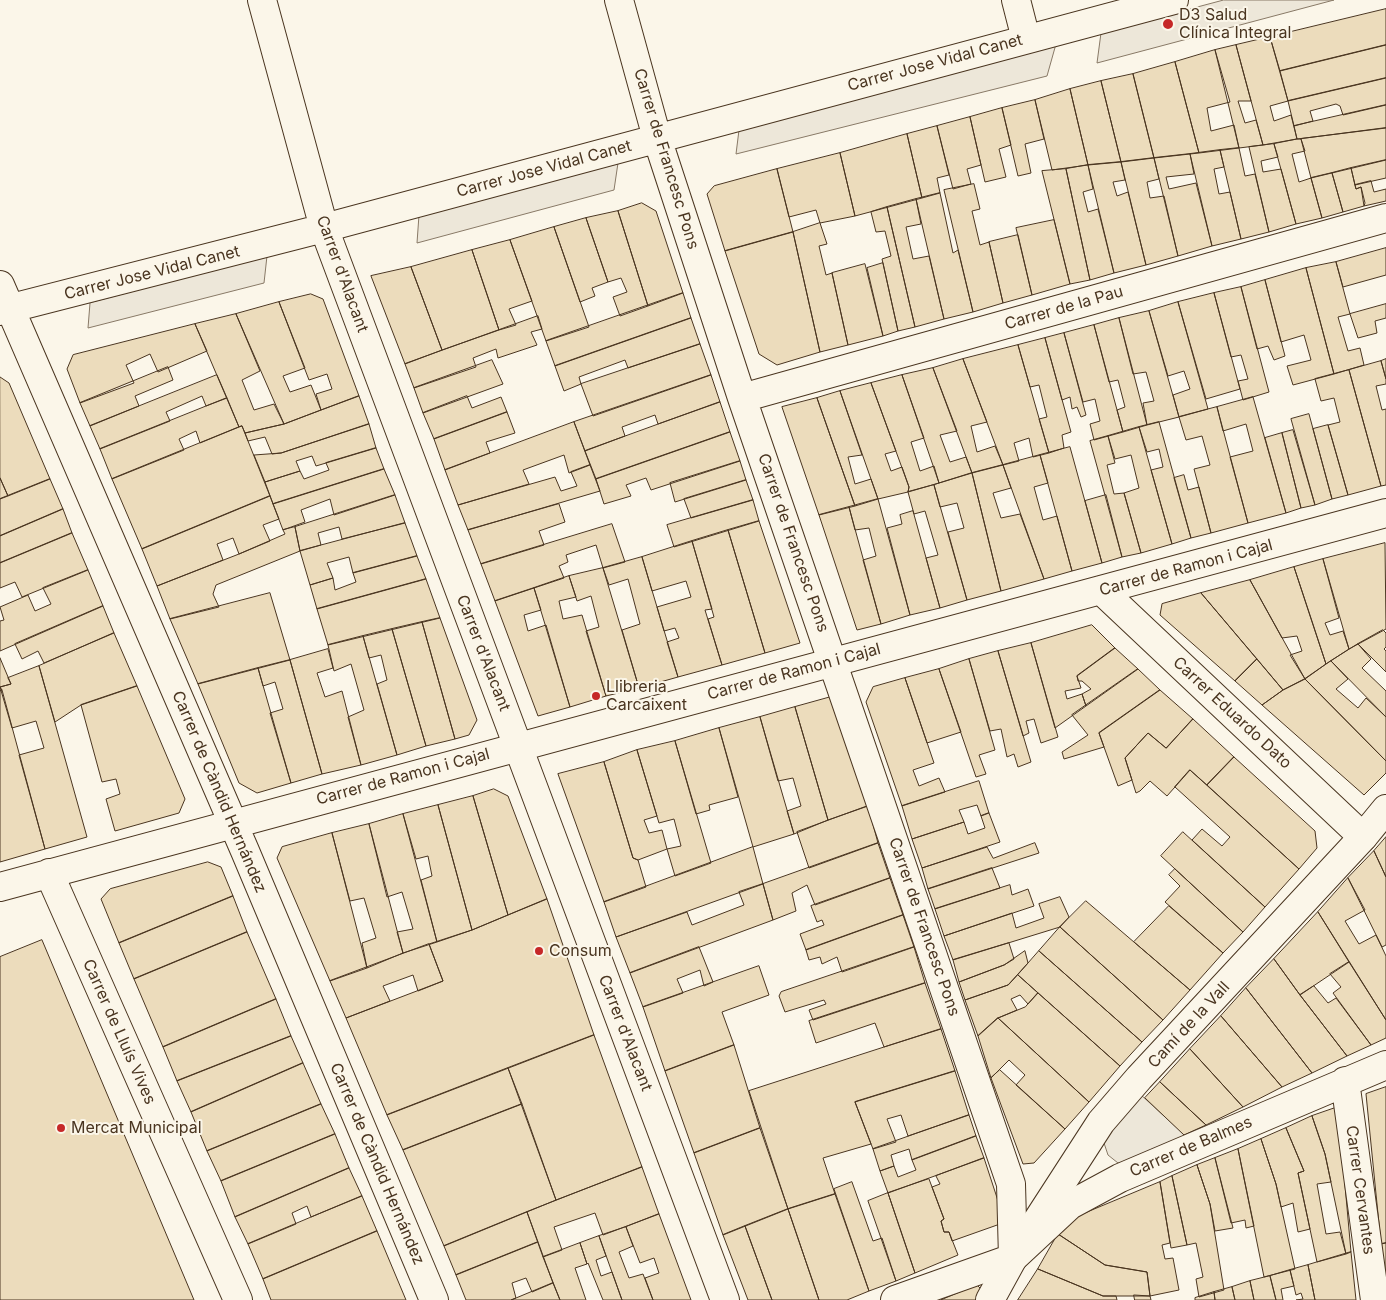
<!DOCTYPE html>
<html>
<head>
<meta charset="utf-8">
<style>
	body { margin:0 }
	canvas { display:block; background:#fbf6e9 }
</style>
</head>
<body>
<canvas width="1386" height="1300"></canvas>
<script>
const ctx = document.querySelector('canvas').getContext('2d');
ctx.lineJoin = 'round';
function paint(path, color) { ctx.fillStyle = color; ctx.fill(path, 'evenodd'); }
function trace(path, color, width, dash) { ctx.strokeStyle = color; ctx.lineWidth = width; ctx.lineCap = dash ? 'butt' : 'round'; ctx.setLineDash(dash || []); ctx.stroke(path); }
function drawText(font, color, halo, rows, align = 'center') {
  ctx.font = font + ' Inter,sans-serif'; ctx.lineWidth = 4; ctx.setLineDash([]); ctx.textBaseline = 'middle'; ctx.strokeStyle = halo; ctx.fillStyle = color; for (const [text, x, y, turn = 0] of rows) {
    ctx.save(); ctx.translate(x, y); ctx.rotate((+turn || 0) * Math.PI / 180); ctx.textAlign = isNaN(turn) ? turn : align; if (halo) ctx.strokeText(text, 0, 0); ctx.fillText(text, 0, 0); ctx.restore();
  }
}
const parking = new Path2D(`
	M1224,0H1334L1097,63L1101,33Z
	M1056,44L1047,76L736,154L739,130Z
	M618,163L614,190L417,243L419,215Z
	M267,256L264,283L88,328L90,303Z
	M1140,1094L1188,1138L1130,1163H1118L1108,1155L1104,1143L1106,1131Z`);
paint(parking, '#ede7d9');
trace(parking, '#887966', 1);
const building = new Path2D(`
	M1386,9V45L1280,71L1270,37Z
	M1270,37L1288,101L1270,106L1274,121L1291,115L1297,139L1263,145L1236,45Z
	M1236,45L1251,101H1238L1245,123L1256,120L1263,145L1239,148L1215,50Z
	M1386,45V78L1288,101L1280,71Z
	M1215,50L1230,102L1207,108L1211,131L1234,125L1239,148L1199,153L1175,62Z
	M1175,62L1199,153L1154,158L1133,74Z
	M1133,74L1154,158L1121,162L1101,81Z
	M1386,78V105L1343,115L1340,106L1336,104L1310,111L1313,121L1294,126L1288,101Z
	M1101,81L1121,162L1088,165L1070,89Z
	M1070,89L1088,165L1052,170L1035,100Z
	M1035,100L1044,139L1025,144L1031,173L1018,176L1002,108Z
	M1386,105V128L1297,139L1294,126Z
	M1002,108L1011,145L999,149L1006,177L985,182L970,117Z
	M970,117L981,165L967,169L971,184L953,189L937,126Z
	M937,126L949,175L937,178L940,193L922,198L907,134Z
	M1386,128V160L1311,178L1301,139Z
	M907,134L922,198L855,216L840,153Z
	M1297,139H1301L1305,151L1292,154L1299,182L1311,178L1322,218L1296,224L1274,144Z
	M1274,144L1278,157L1261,161L1263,172L1281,169L1296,224L1269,232L1249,147Z
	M1239,148L1245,176L1255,174L1269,232L1241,239L1220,150Z
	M1220,150L1224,167L1214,169L1219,194L1230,192L1241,239L1212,246L1190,154Z
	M840,153L855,216L820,223L816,210L789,217L777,169Z
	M1190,154L1194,174L1166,177L1169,189L1196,183L1212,246L1178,256L1154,158Z
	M1154,158L1159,179L1147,182L1150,198L1164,196L1178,256L1146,265L1121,162Z
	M1386,160V178L1355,185L1351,168Z
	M1121,162L1125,180L1113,182L1117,196L1128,192L1146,265L1114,273L1088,165Z
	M1088,165L1093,189L1083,192L1088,212L1098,209L1114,273L1090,280L1066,169Z
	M1351,168L1355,185L1356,189L1361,187L1365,203L1364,206L1343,212L1332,173Z
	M777,169L793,232L725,251L707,194L714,186Z
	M1066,169L1090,280L1070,284L1042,171Z
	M1332,173L1343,212L1322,218L1311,178Z
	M1371,181L1374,192L1386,189V201L1364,206L1361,187L1356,189L1355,185Z
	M974,184L980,209L972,211L980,245L989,242L1003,303L973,312L944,190Z
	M940,193L953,253L958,250L973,312L944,319L916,199Z
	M916,199L921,224L906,227L913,259L929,256L944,319L915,327L887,207Z
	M642,203L656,211L683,293L648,306L618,211Z
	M887,207L915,327L898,331L882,259L891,256L885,231L876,232L871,212Z
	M618,211L648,306L620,316L613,297L627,292L621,278L608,282L586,218Z
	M586,218L608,282L592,288L595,296L580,302L554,227Z
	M1054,220L1070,284L1032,295L1016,228Z
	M820,223L827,244L819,246L826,275L832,273L848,345L820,352L793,232Z
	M554,227L589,327L546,341L510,240Z
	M793,232L820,352L777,365L759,354L725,251Z
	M1018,235L1032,295L1003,303L989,242Z
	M510,240L532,301L509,309L516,325L499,330L472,250Z
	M1386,248V275L1343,287L1336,262Z
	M472,250L499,330L442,350L411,267Z
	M1336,262L1350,314L1338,317L1348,351L1360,348L1364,365L1334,374L1306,268Z
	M883,263L898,331L883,336L867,268Z
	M865,264L883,336L848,345L832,273Z
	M411,267L442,350L405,364L371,276Z
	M1306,268L1334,374L1293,385L1287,366L1311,360L1304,335L1281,342L1265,280Z
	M1265,280L1285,356L1274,360L1268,346L1257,349L1241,287Z
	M1241,287L1269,392L1243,400L1238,381L1248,379L1241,355L1231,357L1214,293Z
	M683,293L691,318L555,366L546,341Z
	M1214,293L1240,389L1206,399L1178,302Z
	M311,294L323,299L359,396L321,410L316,394L332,389L327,374L309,380L279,302Z
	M279,302L305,368L283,376L290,392L311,385L321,410L284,424L236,314Z
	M1178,302L1208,409L1179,417L1173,395L1190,389L1184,371L1168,376L1149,311Z
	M1386,304V318L1375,321L1377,333L1358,338L1350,314Z
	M1149,311L1179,417L1147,425L1143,403L1154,401L1146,372L1133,374L1119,318Z
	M236,314L260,371L242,380L254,410L274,404L284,424L245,433L242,426L239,427L195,324Z
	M538,316L542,329L531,332L537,345L498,358L496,349L473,358L476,367L414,388L405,364Z
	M691,318L700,344L628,368L625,360L579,377L581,384L564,391L555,366Z
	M1119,318L1147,425L1123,432L1117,410L1125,407L1118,380L1109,382L1094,325Z
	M195,324L207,351L158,372L150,354L126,365L134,383L80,403L67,369L73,355Z
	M1094,325L1123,432L1094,440L1090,424L1100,421L1095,399L1083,402L1064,333Z
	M1064,333L1086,415L1081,417L1077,407L1072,409L1070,397L1062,400L1045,338Z
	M1045,338L1071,432L1062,435L1064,448L1049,453L1039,419L1047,417L1039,385L1030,387L1018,345Z
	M700,344L711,375L593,416L581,384Z
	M1018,345L1049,453L1033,457L1029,438L1014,443L1019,461L1003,465L963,359Z
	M963,359L987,422L971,426L977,452L995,446L1003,465L972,473L933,368Z
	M1386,359V379L1381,361Z
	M492,360L503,384L423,413L414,388Z
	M1381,361L1386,379V384L1376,386L1382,410L1386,409V485L1381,486L1349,370Z
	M168,367L173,380L135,396L139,406L90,426L80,403Z
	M933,368L957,431L940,435L950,462L966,457L972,473L939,483L902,375Z
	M1349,370L1381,486L1348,495L1328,425L1340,422L1334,398L1321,401L1315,379Z
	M217,375L227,398L206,406L202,396L166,412L170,421L100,449L90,426Z
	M711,375L720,402L658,424L655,415L622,427L625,436L585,451L574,422Z
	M902,375L924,438L911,442L920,471L934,466L939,483L908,492L909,487L871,383Z
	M0,377L9,383L50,479L8,496L0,478Z
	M871,383L896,451L885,454L891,471L902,467L909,487L908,492L878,499L840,391Z
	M840,391L862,455L848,457L855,484L871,479L878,499L855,506L817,398Z
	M359,396L369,424L281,453L272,454L265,437L248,441L245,433L284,424Z
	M467,396L472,408L501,397L507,412L434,439L423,413Z
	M1253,397L1286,513L1248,523L1230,457L1253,451L1246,424L1223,431L1217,407Z
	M227,398L239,427L200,443L196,431L179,439L184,450L112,479L100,449Z
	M817,398L855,506L819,515L782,407Z
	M720,402L730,432L596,479L585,451Z
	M1217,407L1248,523L1211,533L1194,469L1210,465L1202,436L1186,440L1179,417Z
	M507,412L515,433L486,442L490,453L445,470L434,439Z
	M1309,414L1332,499L1315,505L1291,419Z
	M574,422L590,465L569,473L564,455L523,470L529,484L458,505L445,470Z
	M1159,422L1191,538L1172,544L1151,470L1163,467L1159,449L1147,452L1139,427Z
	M369,424L376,448L316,466L312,456L296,461L300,471L265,482L254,455L281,453Z
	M1328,425L1348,495L1332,499L1313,429Z
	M242,426L270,496L142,549L112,479Z
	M1139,427L1172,544L1141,553L1124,493L1139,488L1131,455L1115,459L1108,436Z
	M1293,430L1315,505L1301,508L1282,433Z
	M730,432L740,461L651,490L646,478L626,485L631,496L604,504L596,479Z
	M1282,433L1301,508L1286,513L1265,438Z
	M1108,436L1115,463L1107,465L1114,494L1124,493L1141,553L1122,557L1090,441Z
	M1070,447L1102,563L1072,571L1040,455Z
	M376,448L384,469L273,504L265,482L300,471L304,479L329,470L326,463Z
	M1040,455L1048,483L1034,487L1043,520L1057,516L1072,571L1044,579L1003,465Z
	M740,461L746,480L675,502L670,483Z
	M590,465L600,491L468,530L458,505L555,477L561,491L577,486L571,472Z
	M1003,465L1011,488L993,493L1001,518L1020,514L1044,579L1001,591L972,473Z
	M384,469L395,495L334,515L330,499L301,510L305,522L283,530L273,504Z
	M972,473L1001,591L967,600L948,532L964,528L957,503L940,507L934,485Z
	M1184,475L1188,490L1199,487L1211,533L1191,538L1174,478Z
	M0,478L8,496L0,499Z
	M50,479L63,509L0,536V499Z
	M746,480L753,500L691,518L684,499Z
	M934,485L967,600L940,608L926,558L938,555L925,511L914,514L908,492Z
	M395,495L405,523L342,539L339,527L318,533L321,545L300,551L295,527Z
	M1106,495L1122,557L1102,563L1085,501Z
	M270,496L279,519L263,525L270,541L239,554L233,538L217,544L223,560L157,586L142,549Z
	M878,499L910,615L881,624L863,560L876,556L869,528L855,530L849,507Z
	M753,500L759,521L674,547L667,525Z
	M559,504L565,522L539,531L544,545L481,564L468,530Z
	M849,507L881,624L857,630L819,515Z
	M63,509L72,533L0,563V536Z
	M913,511L940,608L910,615L887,528L902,524L900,515Z
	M759,521L800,643L765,653L728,530Z
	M405,523L417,556L353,573L349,557L327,563L333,578L310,585L300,551Z
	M612,524L625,562L603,568L596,545L566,555L568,562L559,566L564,578L495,601L481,564Z
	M295,527L300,551L216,585L213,594L219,607L170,619L157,586L239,554L285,534L283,530Z
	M728,530L765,653L722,665L708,619L714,617L692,541Z
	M72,533L88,570L22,597L15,582L0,588V563Z
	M692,541L712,609L705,610L722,665L678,677L667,642L679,638L675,628L664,631L657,607L691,597L686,581L652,591L642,557Z
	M1385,543L1386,629L1349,649L1323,559Z
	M417,556L426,579L317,609L310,585L333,578L335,590L356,582L353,573Z
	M642,557L678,677L639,688L622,630L640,624L628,579L609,585L603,568Z
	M1323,559L1339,618L1325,623L1330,635L1343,631L1349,649L1326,664L1294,567Z
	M1294,567L1326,664L1305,679L1290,655L1302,651L1297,636L1282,638L1250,580Z
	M603,568L639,688L606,696L586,631L599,627L591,596L577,601L569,576Z
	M88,570L103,606L0,651V621L4,620L0,607L28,595L35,611L51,604L43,588Z
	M569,576L576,597L559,601L563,619L582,615L606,696L570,707L534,588Z
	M426,579L440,618L328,645L317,609Z
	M1250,580L1305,679L1283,690L1201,593Z
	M534,588L541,610L524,615L528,631L546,625L570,707L538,716L495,601Z
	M270,593L290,660L198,684L170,619Z
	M1201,593L1257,659L1235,681L1160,615L1162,604Z
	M103,606L114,633L44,663L38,651L22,659L15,644Z
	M440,618L477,720L469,735L455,739L422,622Z
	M422,622L455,739L426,746L392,629Z
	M1092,625L1115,648L1077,676L1081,688L1065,691L1067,699L1082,694L1086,706L1055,728L1031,643Z
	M392,629L426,746L397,755L377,684L387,680L381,655L369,658L363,636Z
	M1383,630L1386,633V647L1384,649L1386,651V672L1358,644Z
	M114,633L137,686L81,705L55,722L39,666Z
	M363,636L397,755L361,765L348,717L364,710L351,664L334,671L328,645Z
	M1031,643L1058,737L1041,743L1034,719L1026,721L1029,733L1023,736L998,651Z
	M1358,644L1371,659L1362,668L1386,691V717L1331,661Z
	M1115,648L1138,669L1086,706L1082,694L1091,689L1082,681H1078L1077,676Z
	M328,649L333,668L317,673L325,697L342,691L361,765L322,774L290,660Z
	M998,651L1031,762L1018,767L1014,754L1007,757L1001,729L990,731L969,659Z
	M0,658L11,684L0,687L2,690L0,691Z
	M969,659L995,750L979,755L986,774L976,777L939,669Z
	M1257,659L1283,690L1262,705L1235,681Z
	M290,660L322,774L291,783L270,713L283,709L275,682L263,686L258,668Z
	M1331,661L1348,679L1336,689L1358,708L1366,698L1386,717V761L1305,679Z
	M39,666L87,837L45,849L19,755L44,748L36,721L12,728L0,687L11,684L8,678Z
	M258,668L291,783L257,793L239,783L198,684Z
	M939,669L961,732L927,743L905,678Z
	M1138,669L1160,690L1099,733L1104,747L1064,759L1062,752L1088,735L1072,715Z
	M905,678L934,763L913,770L919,786L939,778L945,792L902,806L866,702L873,687Z
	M1305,679L1386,761V773L1364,795L1262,705L1283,690Z
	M137,686L185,799L179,813L115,831L106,799L120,794L116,779L102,782L81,705Z
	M2,690L45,849L0,862V691Z
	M1160,690L1193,719L1166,748L1148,733L1125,758L1132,780L1118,786L1099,733Z
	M831,697L868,806L828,820L795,707Z
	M795,707L828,820L794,834L787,811L801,806L793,778L778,781L760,717Z
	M760,717L794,834L753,847L719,728Z
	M1193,719L1234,757L1207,785L1190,770L1167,796L1150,781L1140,791L1136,793L1125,758L1148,733L1166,748Z
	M719,728L738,797L709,805L710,810L696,814L675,741Z
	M675,741L711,863L675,876L667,849L681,846L674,819L659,823L637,750Z
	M637,750L657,816L644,820L649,833L662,830L667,849L638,860L633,858L604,762Z
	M1234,757L1315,831L1317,848L1299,869L1207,785Z
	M604,762L633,858L638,860L646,887L604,902L558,774Z
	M1190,770L1299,869L1265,907L1192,840L1202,829L1222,846L1230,837L1175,787Z
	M979,781L989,813L981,816L977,805L959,810L964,822L912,839L902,806Z
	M494,789L508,796L547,899L508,915L473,796Z
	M473,796L508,915L472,930L438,805Z
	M438,805L472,930L437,942L421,880L432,876L428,856L416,859L403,814Z
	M868,806L878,843L809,868L797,832Z
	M989,813L1000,842L922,868L912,839L964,822L968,834L985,828L981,816Z
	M403,814L437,942L403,953L397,932L413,929L402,892L387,897L369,824Z
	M369,824L403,953L367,968L362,943L376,938L364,898L350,901L332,833Z
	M1183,832L1265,907L1243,932L1161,856Z
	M332,833L367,968L330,981L277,858L282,847Z
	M1386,837V877L1374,851Z
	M878,843L890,878L815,905L807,885L792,893L796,911L773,920L763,884Z
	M1035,843L1039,853L928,889L922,868L987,847L993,858Z
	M753,847L763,884L616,937L604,902Z
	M1374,851L1386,877V945L1382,947L1348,878Z
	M208,862L221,867L233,896L119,943L101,899L110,889Z
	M992,868L1000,888L935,909L928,889Z
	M1175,869L1243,932L1223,953L1165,902L1180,886L1169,875Z
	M890,878L903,915L806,950L800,934L824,925L822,920L817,922L811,906Z
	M1348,878L1365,910L1345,921L1359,944L1376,935L1386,956V1020L1318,912Z
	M763,884L773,920L630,973L616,937L687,912L692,925L744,905L739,892Z
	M1010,885L1012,895L1028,889L1034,906L944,936L935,909Z
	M233,896L247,932L134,979L119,943Z
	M1060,897L1069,917L1060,927L953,960L944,936L1012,913L1016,928L1044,918L1039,904Z
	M547,899L594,1035L387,1115L346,1018L443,981L429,944L472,930Z
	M1086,901L1190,990L1163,1020L1060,927Z
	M1169,906L1223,953L1190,990L1134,942Z
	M1318,912L1349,962L1300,995L1274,959Z
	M903,915L914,947L842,972L837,957L822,964L820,957L809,960L806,950Z
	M1060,927L1163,1020L1142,1042L1039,951Z
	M247,932L276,999L163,1047L134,979Z
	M42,940L194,1300H0V957Z
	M1009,943L1014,959L1004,965L959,982L953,960Z
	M429,944L443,981L418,991L413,975L383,986L390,1001L346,1018L330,981Z
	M699,947L713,982L704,986L700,970L677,979L683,993L643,1007L630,973Z
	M914,947L925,983L813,1020L809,1010L826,1004L824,1000L785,1012L779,996L781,992Z
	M1025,951L1028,963L1008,985L965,1000L959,982L1004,965Z
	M1039,951L1142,1042L1120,1066L1018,975Z
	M1274,959L1300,995L1347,1056L1312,1073L1246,988Z
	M1349,962L1386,1020V1038L1371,1045L1333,993L1341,987L1330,974Z
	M759,966L769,995L722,1012L734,1045L665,1071L643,1007Z
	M1018,975L1038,993L1028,1004L1020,995L1011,999L1017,1010L998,1018L978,1036L965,1000L1008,985Z
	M925,983L941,1029L884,1047L875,1023L816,1043L809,1021Z
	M1314,986L1328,1003L1336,998L1371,1045L1347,1056L1300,995Z
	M1246,988L1312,1073L1282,1087L1221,1016Z
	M1038,993L1120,1066L1089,1102L998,1018L1025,1007Z
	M276,999L291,1036L177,1081L163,1047Z
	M1221,1016L1282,1087L1243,1107L1190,1049Z
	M998,1018L1089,1102L1065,1129L1016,1085L1025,1075L1009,1060L991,1078L978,1036Z
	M941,1029L955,1071L855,1102L871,1144L823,1158L835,1194L788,1209L749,1091Z
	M594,1035L642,1167L556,1200L508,1068Z
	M291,1036L303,1063L191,1112L177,1081Z
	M734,1045L760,1128L694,1153L665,1071Z
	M1190,1049L1243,1107L1206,1125L1160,1082Z
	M303,1063L321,1104L207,1151L191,1112Z
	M508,1068L522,1104L403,1150L387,1115Z
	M1000,1070L1065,1129L1034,1163L1023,1164L991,1078Z
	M955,1071L969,1115L908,1136L901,1115L887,1119L896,1142L873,1149L855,1102Z
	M1160,1082L1206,1125L1184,1135L1145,1098Z
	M1386,1087V1243L1381,1244L1366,1094Z
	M321,1104L335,1134L221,1181L207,1151Z
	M522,1104L556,1200L444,1246L403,1150Z
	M1338,1107L1351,1252L1346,1254L1325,1154L1312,1116Z
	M969,1115L976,1136L912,1160L909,1149L891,1155L894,1166L880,1171L873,1149Z
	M1312,1116L1325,1154L1331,1182L1317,1184L1326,1234L1340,1232L1346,1254L1317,1262L1298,1173L1304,1171L1286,1128Z
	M760,1128L788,1209L723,1235L694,1153Z
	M1286,1128L1304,1171L1298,1173L1310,1229L1298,1232L1293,1203L1281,1207L1276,1184L1261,1139Z
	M335,1134L349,1168L235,1217L221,1181Z
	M976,1136L984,1158L888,1193L880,1171L894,1166L898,1177L916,1170L912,1160Z
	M1261,1139L1276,1184L1295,1269L1264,1277L1238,1149Z
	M1238,1149L1254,1226L1246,1228L1245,1220L1231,1223L1215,1158Z
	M984,1158L1003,1216L1000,1224L952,1241L949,1232H944L941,1221L944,1219L932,1187L940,1184L936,1176Z
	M1215,1158L1233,1228L1215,1231L1210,1204L1197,1165Z
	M1197,1165L1210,1204L1224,1290L1199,1297L1196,1279L1203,1277L1196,1243L1187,1245L1172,1176Z
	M642,1167L659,1214L603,1235L595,1213L554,1227L562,1250L543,1257L527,1212Z
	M349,1168L362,1196L311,1217L307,1206L292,1213L296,1224L248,1244L235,1217Z
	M1172,1176L1187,1245L1171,1248L1160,1182Z
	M929,1179L944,1219L941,1221L944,1232H949L958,1255L915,1273L888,1193Z
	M852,1182L873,1241L882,1238L896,1281L869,1291L834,1189Z
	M1160,1182L1170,1243L1162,1245L1165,1259L1173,1258L1179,1290L1150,1296L1147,1272L1105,1265L1058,1234L1066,1221Z
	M888,1193L915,1273L896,1281L868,1201Z
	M835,1194L869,1291L847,1300H819L788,1209Z
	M362,1196L377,1231L263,1279L248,1244Z
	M788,1209L819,1300H772L745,1226Z
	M527,1212L538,1242L456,1275L444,1246Z
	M659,1214L691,1300H653L645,1278L659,1273L654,1258L640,1263L626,1227Z
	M745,1226L772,1300H748L723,1235Z
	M626,1227L633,1246L619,1252L629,1278L643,1274L653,1300H622L599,1236Z
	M377,1231L406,1300H271L263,1279Z
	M1058,1234L1105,1265L1147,1272L1150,1296H1103L1038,1269Z
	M599,1236L606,1256L596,1260L601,1276L612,1272L622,1300H603L588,1263L587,1264L580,1243Z
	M538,1242L553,1283L532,1292L526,1278L512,1283L516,1298L511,1300H466L456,1275Z
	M580,1243L587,1264L575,1268L586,1300H560L543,1257Z
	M1386,1243V1290L1381,1244Z
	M1351,1252L1356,1300H1315L1308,1265Z
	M1308,1265L1315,1300H1296L1303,1299L1301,1293L1296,1295L1290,1270Z
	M1038,1269L1103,1296H1116L1117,1300H1018Z
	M1290,1270L1294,1286L1281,1289L1283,1300H1276L1270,1276Z
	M1270,1276L1276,1300H1254L1250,1281Z
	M1250,1281L1254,1300H1235L1232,1287Z
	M553,1283L560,1300H511L516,1298Z
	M977,1285L986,1294L982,1300H941Z
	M1232,1287L1235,1300H1215L1214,1292Z
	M1214,1292L1215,1300H1195V1298Z
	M1134,1295L1150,1296L1151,1300H1135Z`);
paint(building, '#ecdcbc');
trace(building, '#4a3520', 1);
const minor = new Path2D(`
	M262,0L324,228L725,1300
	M619,0L657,138L742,398L1011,1184L1013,1258
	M1016,0L1026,39
	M0,285L245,851L434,1300
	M0,311L324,228L1174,0
	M742,398L1386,218
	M1101,590L1363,837
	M49,873L238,1300
	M0,887L1386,513
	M1345,1081L1375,1300
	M895,1300L1013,1258L1070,1205L1120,1178L1386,1065`);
const tertiary = new Path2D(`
	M990,1300L1013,1258L1101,1122L1139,1078L1363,837L1386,809`);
trace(minor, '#4a3520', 30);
trace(tertiary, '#4a3520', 30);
trace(minor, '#fbf6e9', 28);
trace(tertiary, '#fbf6e9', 28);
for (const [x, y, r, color] of [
	[1168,24,6,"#c62828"],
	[596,696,5,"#c62828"],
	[539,951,5,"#c62828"],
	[61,1128,5,"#c62828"]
]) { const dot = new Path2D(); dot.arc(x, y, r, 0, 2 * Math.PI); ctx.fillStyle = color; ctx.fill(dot); trace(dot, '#fbf6e9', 2); }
drawText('16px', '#4a3520', '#fbf6e9', [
	["D3 Salud",1179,15],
	["Clínica Integral",1179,33],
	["Llibreria",606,687],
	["Carcaixent",606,705],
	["Consum",549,951],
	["Mercat Municipal",71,1128]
], 'left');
drawText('16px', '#4a3520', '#fbf6e9', [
	["Carrer Jose Vidal Canet",935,63,-15],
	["Carrer de Francesc Pons",666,159,73],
	["Carrer Jose Vidal Canet",544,169,-15],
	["Carrer Jose Vidal Canet",152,273,-14],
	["Carrer d'Alacant",342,274,70],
	["Carrer de la Pau",1064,308,-16],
	["Carrer de Francesc Pons",793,543,71],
	["Carrer de Ramon i Cajal",1186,568,-15],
	["Carrer d'Alacant",483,653,69],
	["Carrer de Ramon i Cajal",794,672,-15],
	["Carrer Eduardo Dato",1232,713,43],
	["Carrer de Ramon i Cajal",403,777,-15],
	["Carrer de Càndid Hernández",219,792,67],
	["Carrer de Francesc Pons",924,927,71],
	["Camí de la Vall",1189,1025,-47],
	["Carrer de Lluís Vives",119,1032,66],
	["Carrer d'Alacant",625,1033,69],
	["Carrer de Balmes",1191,1147,-23],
	["Carrer de Càndid Hernández",377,1164,67],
	["Carrer Cervantes",1360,1190,82]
]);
</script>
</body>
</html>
